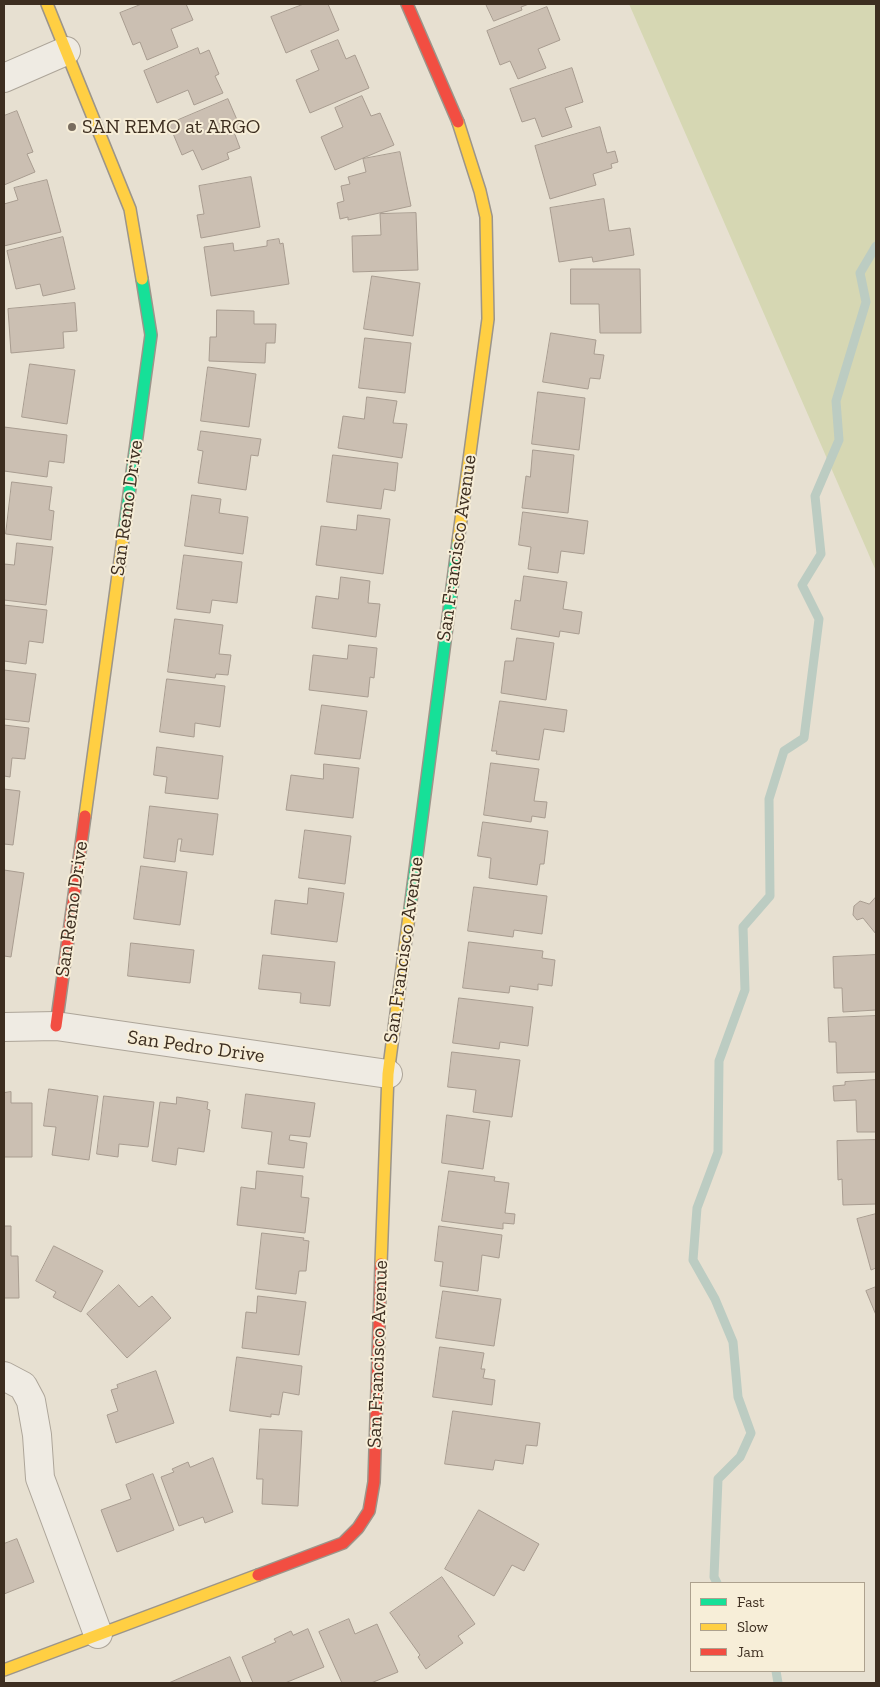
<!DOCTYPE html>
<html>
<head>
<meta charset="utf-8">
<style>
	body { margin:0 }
	#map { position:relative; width:880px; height:1687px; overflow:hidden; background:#e7e0d1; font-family:"Zilla Slab",serif }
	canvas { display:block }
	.frame { position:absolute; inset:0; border:5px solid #3d2e20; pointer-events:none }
	.legend { position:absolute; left:690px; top:1582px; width:175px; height:90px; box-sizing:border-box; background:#f7eed8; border:1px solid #ada18e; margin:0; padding:6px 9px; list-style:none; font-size:15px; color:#3d2e20 }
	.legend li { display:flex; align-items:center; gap:10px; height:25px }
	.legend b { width:25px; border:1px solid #ada18e }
</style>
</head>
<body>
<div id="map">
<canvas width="880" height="1687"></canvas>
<div class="frame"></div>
<ul class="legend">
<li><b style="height:6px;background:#16e098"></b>Fast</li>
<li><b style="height:6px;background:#ffcf43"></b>Slow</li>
<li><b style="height:6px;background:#f24e42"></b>Jam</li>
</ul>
</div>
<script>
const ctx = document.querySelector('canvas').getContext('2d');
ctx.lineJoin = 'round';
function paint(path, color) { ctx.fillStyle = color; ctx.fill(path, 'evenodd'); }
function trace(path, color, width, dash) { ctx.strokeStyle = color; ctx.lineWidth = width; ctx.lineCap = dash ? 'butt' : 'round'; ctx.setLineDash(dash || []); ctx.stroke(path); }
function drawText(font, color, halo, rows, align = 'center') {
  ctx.font = font + ' "Zilla Slab",serif'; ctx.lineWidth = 4; ctx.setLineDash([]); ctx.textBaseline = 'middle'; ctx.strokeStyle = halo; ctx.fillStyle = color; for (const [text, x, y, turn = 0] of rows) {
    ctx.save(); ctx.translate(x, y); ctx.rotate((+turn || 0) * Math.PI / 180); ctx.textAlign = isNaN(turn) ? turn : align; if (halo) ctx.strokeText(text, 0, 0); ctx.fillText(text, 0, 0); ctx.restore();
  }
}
paint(new Path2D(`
	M629,4H876V571Z`), '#d6d7b3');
trace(new Path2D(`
	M717,1583L714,1577L718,1479L740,1457L751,1433L738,1397L733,1342L715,1299L693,1260L697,1208L718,1152L719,1061L745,990L743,927L770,896L769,799L784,751L804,738L819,619L802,585L821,554L815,496L839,440L836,401L866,302L860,273L876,246
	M776,1671L778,1683`), '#bcccc2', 9);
const building = new Path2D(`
	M142,4H186L193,20L171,29L178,47L147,60L140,42L133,45L120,13Z
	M304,4H328L339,30L286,53L271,17Z
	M486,4H529L521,7L522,10L494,21Z
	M547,7L560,40L538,49L546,68L518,79L510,61L500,65L487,31Z
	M338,40L346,59L355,55L369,88L310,113L296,80L319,70L311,51Z
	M198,48L200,54L209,50L219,74L215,76L223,93L194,105L188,90L157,103L144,71Z
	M572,68L583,102L565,108L572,127L542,137L535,118L522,122L510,89Z
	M362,96L371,116L380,113L394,145L335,170L321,137L343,127L335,108Z
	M228,99L241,129L234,132L240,148L227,153L229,159L202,170L193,150L182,155L169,124Z
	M17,111L33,152L27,154L35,172L4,185V116Z
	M600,127L607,153L615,151L618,162L611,164L612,168L593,174L596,185L550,199L535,146Z
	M400,152L411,206L348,220V217L340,219L337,203L344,201L341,186L350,184L348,177L366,172L363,159Z
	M251,177L260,227L201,238L197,215L204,214L199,186Z
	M47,180L61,232L4,246V204L18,200L14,188Z
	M604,199L609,231L630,228L634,255L593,262L592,257L559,262L550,208Z
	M416,213L418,270L353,272L352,236L381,235L380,214Z
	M63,237L75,289L43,296L40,284L16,289L7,251Z
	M279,239L280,244L283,243L289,284L211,296L204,247L233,243L234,251L267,246V241Z
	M571,269H640L641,333H600L599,304H571Z
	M372,276L420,283L413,336L364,329Z
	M75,303L77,331L63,332L64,348L11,353L8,309Z
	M217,310L254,311V324H276L275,343H266L265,363L209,361L210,337H216Z
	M551,333L596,340L594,354L604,355L600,379L590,378L588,389L543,382Z
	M365,338L411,343L405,393L359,388Z
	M30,364L75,370L67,424L22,417Z
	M208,367L256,374L249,427L201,421Z
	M538,392L585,398L579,450L532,444Z
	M367,397L397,401L393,423L407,424L402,458L338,448L343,416L364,419Z
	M4,427L67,435L64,463L49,461L47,477L4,471Z
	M201,431L261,439L258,456L251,455L246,490L198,483L203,451L198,450Z
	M533,450L574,455L568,513L522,508L526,476L530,477Z
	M333,455L398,463L395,491L384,489L381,509L327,502Z
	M12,482L52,487L49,510L54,511L51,540L6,534Z
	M192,495L221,499L219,513L248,517L243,554L185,546Z
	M523,512L588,521L584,554L561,551L558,573L528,569L531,547L519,545Z
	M358,515L390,519L383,574L316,565L321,526L356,530Z
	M17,543L53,547L46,605L4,600V564L14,565Z
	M184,555L242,562L237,603L212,600L210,613L177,609Z
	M524,576L567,582L563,609L582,612L579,634L560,631L559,637L511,629L515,600L520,601Z
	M341,577L370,581L368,603L380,604L376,637L312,628L316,596L338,599Z
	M4,605L47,610L43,643L29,641L26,664L4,661Z
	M175,619L223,625L219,654L231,655L228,675L216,674L215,678L168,672Z
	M517,638L554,643L546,700L501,693L505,661H513Z
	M349,645L377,648L374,678L370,677L368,697L309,690L313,655L347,659Z
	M4,670L36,674L29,722L4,719Z
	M167,679L225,686L220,727L195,723L194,737L160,732Z
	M500,701L567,710L564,732L544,729L539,760L496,754L497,751H492Z
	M322,705L367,711L360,759L315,754Z
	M4,725L29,728L25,759L12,758L10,777L4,776Z
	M157,747L223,756L218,799L165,793L167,777L154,775Z
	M491,763L539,769L534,801L547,802L545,818L532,816L531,822L484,815Z
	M324,764L359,768L353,818L286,810L291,775L323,779Z
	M4,789L20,791L13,845L4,844Z
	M150,806L218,814L213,855L180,851L182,839H178L175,862L144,858Z
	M483,822L548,831L544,864H540L537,885L489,878L491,858L478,856Z
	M305,830L351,836L345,884L299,878Z
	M141,866L187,872L180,925L134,919Z
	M4,870L24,873L11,957L4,956Z
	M474,887L547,896L542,934L514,930L513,937L468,931Z
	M309,888L344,893L337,942L271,934L275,900L307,904Z
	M876,897V934L863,918L857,920L853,915L854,906L860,901L869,904Z
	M469,942L543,951L542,958L555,960L552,986L538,984V990L510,986L509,993L463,988Z
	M131,943L194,950L190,983L128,976Z
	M263,955L335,962L330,1006L300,1003L301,993L259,989Z
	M876,955V1010L843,1012L842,988H834L833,957Z
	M459,998L533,1007L528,1046L500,1042L499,1049L453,1043Z
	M876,1016V1072L837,1073L836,1042H829L828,1018Z
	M452,1052L520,1060L512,1117L473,1112L476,1090L448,1087Z
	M876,1080V1132H857L856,1100L834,1101L833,1086L845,1085V1082Z
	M49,1089L98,1096L89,1160L52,1155L56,1127L44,1126Z
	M11,1092V1103H32V1157H4V1093Z
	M246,1094L315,1103L310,1137L290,1135L289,1140L307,1143L304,1168L268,1164L272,1132L242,1128Z
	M104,1096L154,1102L148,1147L119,1144L118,1157L97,1154Z
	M177,1097L208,1102L207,1109L210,1110L204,1152L178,1148L176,1165L152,1161L160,1102L176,1104Z
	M447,1115L490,1121L483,1169L442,1163Z
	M876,1140V1204L843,1205L842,1179L838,1180L837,1141Z
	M257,1171L303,1176L301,1197L309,1198L305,1233L237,1225L241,1187L255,1189Z
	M449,1171L495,1177L494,1181L509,1183L505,1213L515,1214L514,1224L503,1223V1229L442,1221Z
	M876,1214V1268L871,1270L857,1219Z
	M4,1226H11V1256H18L19,1298H4Z
	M439,1226L502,1235L499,1258L482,1255L478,1291L440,1286L443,1262L435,1261Z
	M262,1233L304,1238L303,1240L309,1241L306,1271H299L296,1294L256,1289Z
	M54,1246L103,1271L81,1312L53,1297L56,1292L36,1281Z
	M119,1285L139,1307L152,1296L171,1318L127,1358L87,1314Z
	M876,1287V1315L866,1291Z
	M443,1291L501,1299L494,1346L436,1338Z
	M258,1296L306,1302L299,1355L242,1348L246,1312L256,1313Z
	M440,1347L484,1353L481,1369H485L483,1378L495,1380L492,1405L433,1397Z
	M237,1357L302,1366L299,1395L283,1392L279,1415L271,1414V1417L230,1411Z
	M156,1371L174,1423L116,1443L107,1415L118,1411L111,1390L118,1388L117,1385Z
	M453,1411L540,1423L537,1446L526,1445L523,1464L495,1460L493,1470L445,1464Z
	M260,1429L302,1431L298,1506L262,1504L263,1479H257Z
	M213,1458L233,1512L205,1523L203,1517L179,1526L161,1477L174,1472L172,1469L188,1462L190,1467Z
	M153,1474L174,1530L117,1552L101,1510L131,1499L126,1485Z
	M479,1510L539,1544L524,1571L512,1565L494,1596L445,1569Z
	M17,1539L34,1582L4,1594V1544Z
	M442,1577L475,1624L458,1636L463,1643L426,1669L418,1657L420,1655L390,1613Z
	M349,1619L355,1634L377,1624L398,1672L371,1683H342L319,1632Z
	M308,1629L324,1667L285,1683H253L242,1657L276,1642L274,1639L291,1631L293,1635Z
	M230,1657L241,1683H169Z`);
paint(building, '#cbbfb2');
trace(building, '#a89c90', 1);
const street = new Path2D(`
	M4,78L66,51
	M4,1027L56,1026L388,1074
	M4,1376L23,1386L31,1401L37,1435L40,1478L98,1634`);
const fast = new Path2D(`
	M124,531L151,335L142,279
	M409,916L458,542`);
const slow = new Path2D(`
	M47,4L130,209L142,279
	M458,122L480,191L486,217L488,319L458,542
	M85,816L124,531
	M381,1264L388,1074L409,916
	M4,1670L258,1575`);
const jam = new Path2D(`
	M407,4L458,122
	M56,1026L85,816
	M258,1575L343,1543L358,1528L369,1511L374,1482L381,1264`);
trace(street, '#ada599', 30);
trace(fast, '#9c958a', 14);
trace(slow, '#9c958a', 14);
trace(jam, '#9c958a', 14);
trace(street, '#efebe3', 28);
trace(fast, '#16e098', 11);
trace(slow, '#ffcf43', 11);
trace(jam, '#f24e42', 11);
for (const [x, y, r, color] of [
	[72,127,5,"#786c5e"]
]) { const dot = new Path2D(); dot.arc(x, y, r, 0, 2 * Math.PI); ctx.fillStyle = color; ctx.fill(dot); trace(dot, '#f7eed8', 2); }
drawText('20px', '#3d2e20', '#f7eed8', [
	["SAN REMO at ARGO",82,127]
], 'left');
drawText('20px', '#3d2e20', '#f7eed8', [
	["San Remo Drive",127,508,-82],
	["San Francisco Avenue",457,548,-82],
	["San Remo Drive",72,909,-82],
	["San Francisco Avenue",404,950,-82],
	["San Pedro Drive",196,1047,8],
	["San Francisco Avenue",378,1354,-88]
]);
</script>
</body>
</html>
